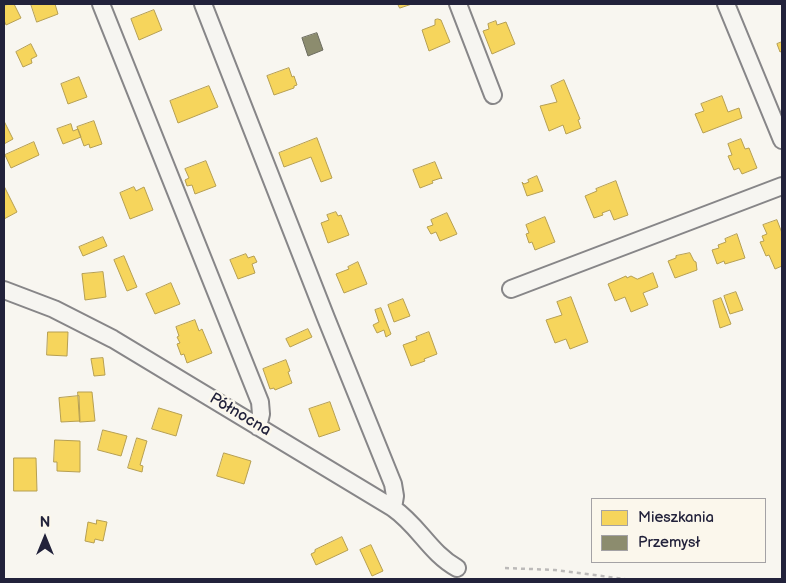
<!DOCTYPE html>
<html>
<head>
<meta charset="utf-8">
<style>
	body { margin:0 }
	#map { position:relative; width:786px; height:583px; overflow:hidden; background:#f8f6f0; font-family:"Balsamiq Sans",sans-serif }
	canvas { display:block }
	.frame { position:absolute; inset:0; border:5px solid #22223b; pointer-events:none }
	.legend { position:absolute; left:591px; top:498px; width:175px; height:65px; box-sizing:border-box; background:#fbf7ec; border:1px solid #a4a2a5; margin:0; padding:6px 9px; list-style:none; font-size:15px; color:#22223b }
	.legend li { display:flex; align-items:center; gap:10px; height:25px }
	.legend b { width:25px; border:1px solid #a4a2a5 }
	.north { position:absolute; left:20px; top:513px; width:50px; height:50px; -webkit-text-stroke:4px #fbf7ec; paint-order:stroke; rotate:0deg; font-size:14px; font-weight:700; line-height:20px; text-align:center; color:#22223b }
	.north::after { content:''; display:block; margin:auto; width:18px; height:22px; background:#22223b; clip-path:polygon(50% 0,100% 100%,50% 72%,0 100%) }
</style>
</head>
<body>
<div id="map">
<canvas width="786" height="583"></canvas>
<div class="frame"></div>
<ul class="legend">
<li><b style="height:14px;background:#f6d55c"></b>Mieszkania</li>
<li><b style="height:14px;background:#8c8c6e"></b>Przemysł</li>
</ul>
<div class="north">N</div>
</div>
<script>
const ctx = document.querySelector('canvas').getContext('2d');
ctx.lineJoin = 'round';
function paint(path, color) { ctx.fillStyle = color; ctx.fill(path, 'evenodd'); }
function trace(path, color, width, dash) { ctx.strokeStyle = color; ctx.lineWidth = width; ctx.lineCap = dash ? 'butt' : 'round'; ctx.setLineDash(dash || []); ctx.stroke(path); }
function drawText(font, color, halo, rows, align = 'center') {
  ctx.font = font + ' "Balsamiq Sans",sans-serif'; ctx.lineWidth = 5; ctx.setLineDash([]); ctx.textBaseline = 'middle'; ctx.strokeStyle = halo; ctx.fillStyle = color; for (const [text, x, y, turn = 0] of rows) {
    ctx.save(); ctx.translate(x, y); ctx.rotate((+turn || 0) * Math.PI / 180); ctx.textAlign = isNaN(turn) ? turn : align; if (halo) ctx.strokeText(text, 0, 0); ctx.fillText(text, 0, 0); ctx.restore();
  }
}
const homes = new Path2D(`
	M9,4H14L21,18L6,25L4,20V6Z
	M31,4H55L58,14L37,22Z
	M398,4H412L400,8Z
	M154,10L162,30L139,40L131,19Z
	M438,19L441,20L450,42L429,51L422,30L435,25V20Z
	M496,21L497,25L506,22L515,44L492,54L483,31L489,29L488,24Z
	M782,42V51L780,52L777,44Z
	M31,44L37,56L31,59L32,63L23,67L16,52Z
	M289,68L292,77L294,76L297,85L294,86V88L274,95L267,76Z
	M79,77L87,97L68,104L61,84Z
	M564,80L580,119L578,120L581,128L566,134L563,125L549,131L540,106L557,102L551,86Z
	M209,86L218,107L178,123L170,101Z
	M722,96L728,112L739,108L742,118L703,133L695,114L704,111L701,104Z
	M4,121L13,139L4,144Z
	M94,121L102,144L90,148L89,144L84,146L77,127Z
	M71,124L73,131L78,129L81,137L63,144L57,129Z
	M317,138L332,178L321,182L311,157L284,167L279,153Z
	M741,139L745,149L749,148L757,168L742,174L739,168L734,170L728,156L732,155L728,144Z
	M34,142L39,155L11,168L5,155Z
	M206,161L216,186L195,194L192,185L187,186L185,180L189,178L185,169Z
	M435,162L442,179L441,178L432,181L433,183L420,188L413,170Z
	M537,176L543,191L527,196L522,182L524,184L529,182L528,180Z
	M616,181L628,215L614,220L610,210L602,213L603,215L594,218L585,196L597,191L596,189Z
	M134,187L136,191L144,187L153,210L130,219L120,193Z
	M5,188L17,212L4,219V189Z
	M336,212L338,216L341,215L349,235L328,243L321,223L329,220L327,215Z
	M447,213L457,234L440,241L436,232L431,234L427,227L433,225L431,220Z
	M545,217L555,242L535,250L532,242L529,243L526,234L529,233L526,225Z
	M777,220L782,233V266L775,269L769,255L766,256L760,242L764,241L762,236L767,234L763,225Z
	M737,234L745,258L725,264L724,261L717,264L712,250L719,248L718,245L726,242L725,239Z
	M103,237L107,246L83,256L79,247Z
	M690,253L694,261L696,262L697,270L675,278L668,261L676,258V256Z
	M246,254L248,258L254,256L257,262L252,264L255,273L238,279L230,260Z
	M124,256L137,287L127,291L114,260Z
	M358,262L367,284L344,293L336,274L349,269L348,267Z
	M103,272L106,297L85,300L82,274Z
	M653,273L658,287L643,293L648,305L631,312L625,297L615,301L608,284L626,276L627,278L631,276L637,279Z
	M171,283L180,304L155,314L146,294Z
	M736,292L743,310L730,314L724,296Z
	M571,297L588,342L570,349L566,339L555,343L546,320L562,315L557,302Z
	M721,298L731,324L720,328L713,301Z
	M403,299L410,316L394,322L388,305Z
	M381,308L391,334L386,337L384,330L377,333L373,325L379,322L375,310Z
	M195,320L199,331L202,329L212,353L187,363L184,354L181,355L177,344L180,343L177,337L179,336L176,327Z
	M308,329L312,337L290,347L286,339Z
	M48,332H68L67,356L47,355Z
	M429,332L437,354L424,359L425,361L411,366L403,345L417,340L416,337Z
	M103,358L105,375L94,376L91,359Z
	M286,360L290,371L288,372L292,383L275,390L274,388L270,389L263,369Z
	M78,392H92L95,421L80,422Z
	M79,396L80,421L61,422L59,398Z
	M330,402L340,430L319,437L309,409Z
	M159,408L182,415L176,436L152,429Z
	M103,430L127,436L121,456L98,450Z
	M137,438L147,441L140,465L143,466L142,472L128,468Z
	M55,440L80,441V472L57,471V462H54Z
	M224,453L251,461L244,484L217,476Z
	M14,458H36L37,491H14Z
	M97,520L107,522L103,541L95,539L94,543L85,541L88,522L96,524Z
	M342,537L348,550L316,565L311,554L315,552V550Z
	M371,545L383,571L372,576L360,550Z`);
paint(homes, '#f6d55c');
trace(homes, '#b69f52', 1);
const industry = new Path2D(`
	M317,33L323,50L308,56L302,38Z`);
paint(industry, '#8c8c6e');
trace(industry, '#6c6c5f', 1);
const street = new Path2D(`
	M101,4L260,402L261,414L258,427
	M203,4L326,318L393,484L395,496L393,508
	M458,4L493,95
	M726,4L782,140
	M511,289L782,186
	M4,290L54,309L113,339L393,508C419,526 430,553 457,568`);
trace(street, '#878688', 20);
trace(new Path2D(`
	M505,568L555,570L625,579`), '#bcbab9', 2.5, [4, 4]);
trace(street, '#f6f5f1', 16);
drawText('16px', '#22223b', '#fbf7ec', [
	["Północna",240,415,31]
]);
</script>
</body>
</html>
